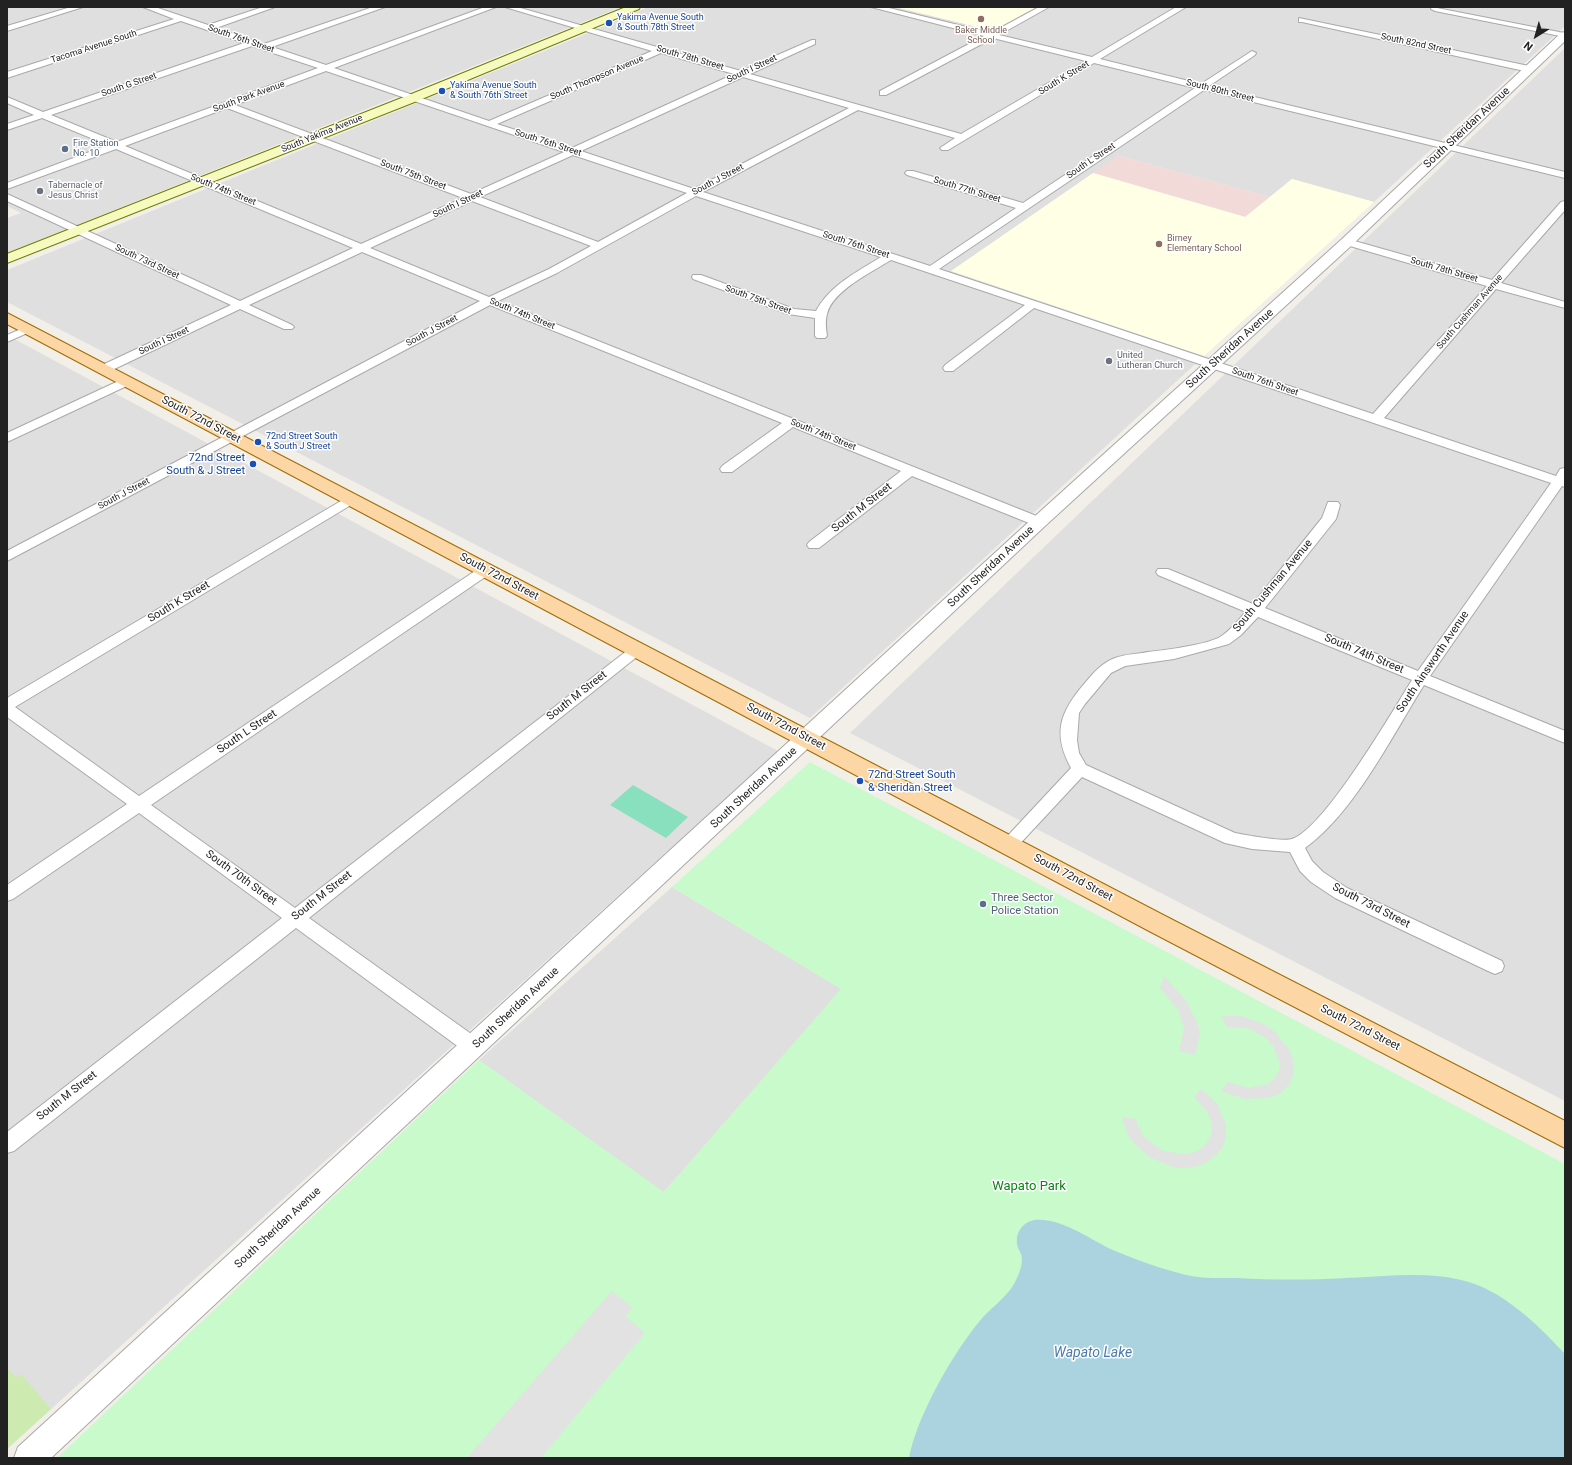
<!DOCTYPE html>
<html>
<head>
<meta charset="utf-8">
<style>
	body { margin:0 }
	#map { position:relative; width:1572px; height:1465px; overflow:hidden; background:#f2efe9; font-family:Roboto,sans-serif }
	canvas { display:block }
	.frame { position:absolute; inset:0; border:8px solid #222; pointer-events:none }
	.north { position:absolute; left:1516px; top:16px; width:40px; height:40px; -webkit-text-stroke:3px #fff; paint-order:stroke; rotate:217deg; font-size:11px; font-weight:700; line-height:16px; text-align:center; color:#222 }
	.north::after { content:''; display:block; margin:auto; width:14px; height:18px; background:#222; clip-path:polygon(50% 0,100% 100%,50% 72%,0 100%) }
</style>
</head>
<body>
<div id="map">
<canvas width="1572" height="1465"></canvas>
<div class="frame"></div>
<div class="north">N</div>
</div>
<script>
const ctx = document.querySelector('canvas').getContext('2d');
ctx.lineJoin = 'round';
function paint(path, color) { ctx.fillStyle = color; ctx.fill(path, 'evenodd'); }
function trace(path, color, width, dash) { ctx.strokeStyle = color; ctx.lineWidth = width; ctx.lineCap = dash ? 'butt' : 'round'; ctx.setLineDash(dash || []); ctx.stroke(path); }
function drawText(font, color, halo, rows, align = 'center') {
  ctx.font = font + ' Roboto,sans-serif'; ctx.lineWidth = 3; ctx.setLineDash([]); ctx.textBaseline = 'middle'; ctx.strokeStyle = halo; ctx.fillStyle = color; for (const [text, x, y, turn = 0] of rows) {
    ctx.save(); ctx.translate(x, y); ctx.rotate((+turn || 0) * Math.PI / 180); ctx.textAlign = isNaN(turn) ? turn : align; if (halo) ctx.strokeText(text, 0, 0); ctx.fillText(text, 0, 0); ctx.restore();
  }
}
paint(new Path2D(`
	M7,7H621L7,253V218L21,213L7,206Z
	M648,7H895L994,31L1040,7H1565V26L1374,202L1292,179L1270,197L1119,156L952,271L1204,356L810,718L7,302V270L581,36Z
	M1565,48V1101L850,733Z
	M7,335L778,751L7,1449Z
	M672,887L842,989L663,1193L479,1060Z`), '#e0dfdf');
paint(new Path2D(`
	M1119,156L1270,197L1246,217L1093,173Z`), '#f2dad9');
paint(new Path2D(`
	M895,7H1040L994,31Z
	M1093,173L1245,217L1292,179L1374,202L1204,356L951,271Z`), '#ffffe5');
paint(new Path2D(`
	M7,1368L16,1378L21,1374L51,1409L7,1449Z`), '#cdebb0');
paint(new Path2D(`
	M810,762L1565,1164V1458H57L479,1060L664,1192L841,989L672,887Z`), '#c8facc');
paint(new Path2D(`
	M633,785L688,817L666,838L610,805Z`), '#88e0be');
paint(new Path2D(`
	M1164,976L1185,999L1198,1024L1200,1034L1195,1055L1179,1051L1184,1029L1179,1011L1160,988Z
	M1229,1016H1241L1264,1024L1274,1031L1289,1049L1293,1059L1294,1069L1292,1079L1287,1087L1279,1094L1269,1098L1245,1099L1221,1091L1228,1082L1249,1088L1268,1084L1275,1078L1279,1071L1280,1063L1273,1046L1266,1038L1247,1028L1227,1027L1221,1017Z
	M1201,1089L1217,1103L1226,1125V1136L1223,1146L1217,1154L1209,1161L1198,1166L1186,1168L1173,1167L1149,1157L1130,1139L1125,1128L1122,1117L1136,1119L1139,1128L1144,1137L1163,1151L1185,1154L1195,1152L1203,1147L1209,1140L1212,1132L1211,1122L1208,1113L1194,1097Z
	M612,1291L632,1307L626,1317L645,1333L541,1458H467Z`), '#e2e2e2');
paint(new Path2D(`
	M1034,1220C1062,1217 1090,1240 1115,1251C1137,1260 1162,1269 1186,1275C1202,1279 1221,1278 1237,1278C1273,1280 1310,1280 1346,1278C1384,1277 1423,1271 1461,1280C1502,1289 1537,1324 1565,1354V1458H909C917,1415 955,1349 984,1316C993,1307 1002,1300 1010,1290C1016,1282 1022,1269 1022,1259C1022,1255 1020,1252 1018,1248C1014,1235 1021,1223 1034,1220Z`), '#aad3df');
const minor = new Path2D(`
	M71,7H83L7,31V26Z
	M143,7H155L208,25L263,7H275L216,28L264,44L373,7H385L272,47L326,65L485,7H496L334,68L489,121L652,51L505,7H517L741,71L812,40H815V44L750,74L961,134L1086,61L993,38L886,95H880V91L984,36L871,7H885L991,33L1039,7H1049L999,35L1092,57L1176,7H1186L1100,59L1201,84L1252,51L1256,53L1255,55L1209,86L1565,172V178L1204,90L939,269L1373,414L1487,286L1343,244L1342,242L1343,240H1351L1492,280L1561,202L1565,201V210L1501,283L1565,302V308L1496,289L1384,418L1556,476L1560,469L1565,468V487L1562,486L1430,676L1565,731V743L1424,685C1392,736 1354,813 1305,848L1312,861L1323,872L1347,888L1502,961L1504,966L1502,971L1495,974L1488,971L1335,898L1311,882L1300,871L1290,852L1252,849L1225,843L1082,777L1015,849L1009,850L1003,849L1000,844L1071,768C1052,733 1060,712 1085,683C1094,672 1102,663 1115,658C1125,654 1138,654 1148,652C1165,650 1206,645 1220,637C1230,631 1238,620 1246,612L1158,575L1156,572L1158,569H1168L1253,604L1322,518L1328,502H1338L1340,505L1336,519L1265,608L1418,671L1551,483L1034,308L953,371H945L943,368L945,365L1025,305L891,260C872,272 832,291 827,314C825,321 826,329 827,336L825,338H817L815,336V318L788,314L693,279L692,277L693,275H701L794,309L816,311C830,285 857,272 881,257L696,196L557,273L498,301L1044,519L1046,522L1044,525H1034L912,476L819,548H809L807,545L809,542L901,471L793,427L732,472H722L720,469L722,466L782,423L490,305L7,561V551L480,301L362,252L249,305L292,325L294,327L292,329H284L240,309L108,372H100L98,369L100,366L231,305L7,201V194L240,301L353,248L116,149L7,189V183L108,145L42,118L7,130V124L34,115L7,103V97L43,112L244,43L181,21L7,78V72L174,19ZM252,46L318,68L117,142L51,115ZM661,53L734,74L572,148L497,124ZM1094,63L1195,88L1023,203L913,171H907L905,173L907,175L1016,208L930,266L703,192L858,110L955,138L940,148L942,150H948ZM326,71L564,152L471,194L235,105ZM743,77L849,108L694,189L581,151ZM227,108L463,198L361,244L125,146ZM573,155L687,193L598,242L480,197ZM472,201L591,246L549,269L489,297L370,248ZM1258,617L1412,680C1392,712 1324,829 1292,839C1284,842 1245,835 1235,833L1086,765L1079,753L1077,740L1079,713L1085,704L1111,673L1125,666L1174,659L1229,644L1241,635Z
	M1432,7L1564,33L1565,37L1435,11L1431,9Z
	M1299,18L1529,66L1533,69L1529,72L1302,22H1299Z
	M28,326L32,327L34,329L32,331L7,342V335Z
	M127,377L133,381L131,384L7,442V433Z
	M351,495L356,496L358,499L356,502L15,707L139,796L481,567H491L493,570L491,573L151,805L295,908L633,646L638,644L643,646L646,649L643,652L309,918L481,1041L484,1047L481,1053L474,1055L467,1053L296,928L14,1151L7,1153V1132L282,918L139,813L13,899L7,901V885L127,804L7,717V698Z`);
const tertiary = new Path2D(`
	M1565,32V41L1352,245L1045,526L51,1458H14L18,1447L1033,518L1342,239L1561,33Z`);
const secondary = new Path2D(`
	M626,7H640L639,9L417,101L7,263V254L409,95Z`);
const primary = new Path2D(`
	M7,313L1169,918L1565,1121V1148L1151,932L7,324Z`);
trace(minor, '#a9a9a9', 2);
trace(tertiary, '#a9a9a9', 2);
trace(secondary, '#707d05', 2);
trace(primary, '#a06b00', 2);
paint(minor, '#fff');
paint(tertiary, '#fff');
paint(secondary, '#f7fabf');
paint(primary, '#fcd6a4');
for (const [x, y, r, color] of [
	[981,19,4,"#8d6e63"],
	[609,23,4,"#1a4fb4"],
	[442,91,4,"#1a4fb4"],
	[65,149,4,"#5c6f8a"],
	[40,191,4,"#6b7280"],
	[1159,244,4,"#8d6e63"],
	[1109,361,4,"#6b7280"],
	[258,442,4,"#1a4fb4"],
	[253,464,4,"#1a4fb4"],
	[860,781,4,"#1a4fb4"],
	[983,904,4,"#5c6f8a"]
]) { const dot = new Path2D(); dot.arc(x, y, r, 0, 2 * Math.PI); ctx.fillStyle = color; ctx.fill(dot); trace(dot, '#fff', 1.5); }
drawText('9px', '#164399', '#fff', [
	["Yakima Avenue South",617,18],
	["& South 78th Street",617,28],
	["Yakima Avenue South",450,86],
	["& South 76th Street",450,96],
	["72nd Street South",266,437],
	["& South J Street",266,447]
], 'left');
drawText('9px', '#785e54', '#fff', [
	["Baker Middle",981,31],
	["School",981,41],
	["Birney",1167,239,"left"],
	["Elementary School",1167,249,"left"]
]);
drawText('9px', '#222', '#fff', [
	["South 76th Street",241,39,19],
	["South 82nd Street",1416,44,12],
	["Tacoma Avenue South",94,47,-18],
	["South 78th Street",690,58,16],
	["South I Street",752,69,-25],
	["South Thompson Avenue",597,78,-23],
	["South K Street",1064,78,-31],
	["South G Street",129,85,-19],
	["South 80th Street",1220,91,14],
	["South Park Avenue",249,97,-20],
	["South Yakima Avenue",322,134,-22],
	["South 76th Street",548,143,18],
	["South L Street",1091,161,-34],
	["South 75th Street",413,175,21],
	["South J Street",718,180,-28],
	["South 74th Street",223,190,22],
	["South 77th Street",967,190,17],
	["South I Street",458,204,-25],
	["South 76th Street",856,245,18],
	["South 73rd Street",147,262,25],
	["South 78th Street",1444,270,16],
	["South 75th Street",758,300,20],
	["South Cushman Avenue",1470,312,-49],
	["South 74th Street",522,314,22],
	["South J Street",432,331,-28],
	["South I Street",164,341,-25],
	["South 76th Street",1265,382,19],
	["South 74th Street",823,435,22],
	["South J Street",124,494,-28]
]);
drawText('9px', '#4e5e75', '#fff', [
	["Fire Station",73,144],
	["No. 10",73,154]
], 'left');
drawText('9px', '#5b616d', '#fff', [
	["Tabernacle of",48,186],
	["Jesus Christ",48,196],
	["United",1117,356],
	["Lutheran Church",1117,366]
], 'left');
drawText('11px', '#222', '#fff', [
	["South Sheridan Avenue",1467,128,-43],
	["South Sheridan Avenue",1230,349,-42],
	["South 72nd Street",201,420,28],
	["South M Street",862,508,-38],
	["South Sheridan Avenue",991,567,-43],
	["South 72nd Street",499,577,28],
	["South Cushman Avenue",1273,586,-50],
	["South K Street",179,602,-31],
	["South 74th Street",1364,654,23],
	["South Ainsworth Avenue",1433,662,-56],
	["South M Street",577,696,-38],
	["South 72nd Street",786,727,28],
	["South L Street",247,732,-34],
	["South Sheridan Avenue",754,788,-43],
	["South 70th Street",241,878,36],
	["South 72nd Street",1073,878,28],
	["South M Street",322,896,-38],
	["South 73rd Street",1371,906,27],
	["South Sheridan Avenue",516,1008,-43],
	["South 72nd Street",1360,1028,27],
	["South M Street",67,1096,-38],
	["South Sheridan Avenue",278,1228,-43]
]);
drawText('11px', '#164399', '#fff', [
	["72nd Street",245,458],
	["South & J Street",245,471],
	["72nd Street South",868,775,"left"],
	["& Sheridan Street",868,788,"left"]
], 'right');
drawText('11px', '#4e5e75', '#fff', [
	["Three Sector",991,898],
	["Police Station",991,911]
], 'left');
drawText('13px', '#0c8416', '#fff', [
	["Wapato Park",1029,1187]
]);
drawText('italic 14px', '#4a7aab', '#fff', [
	["Wapato Lake",1093,1353]
]);
</script>
</body>
</html>
